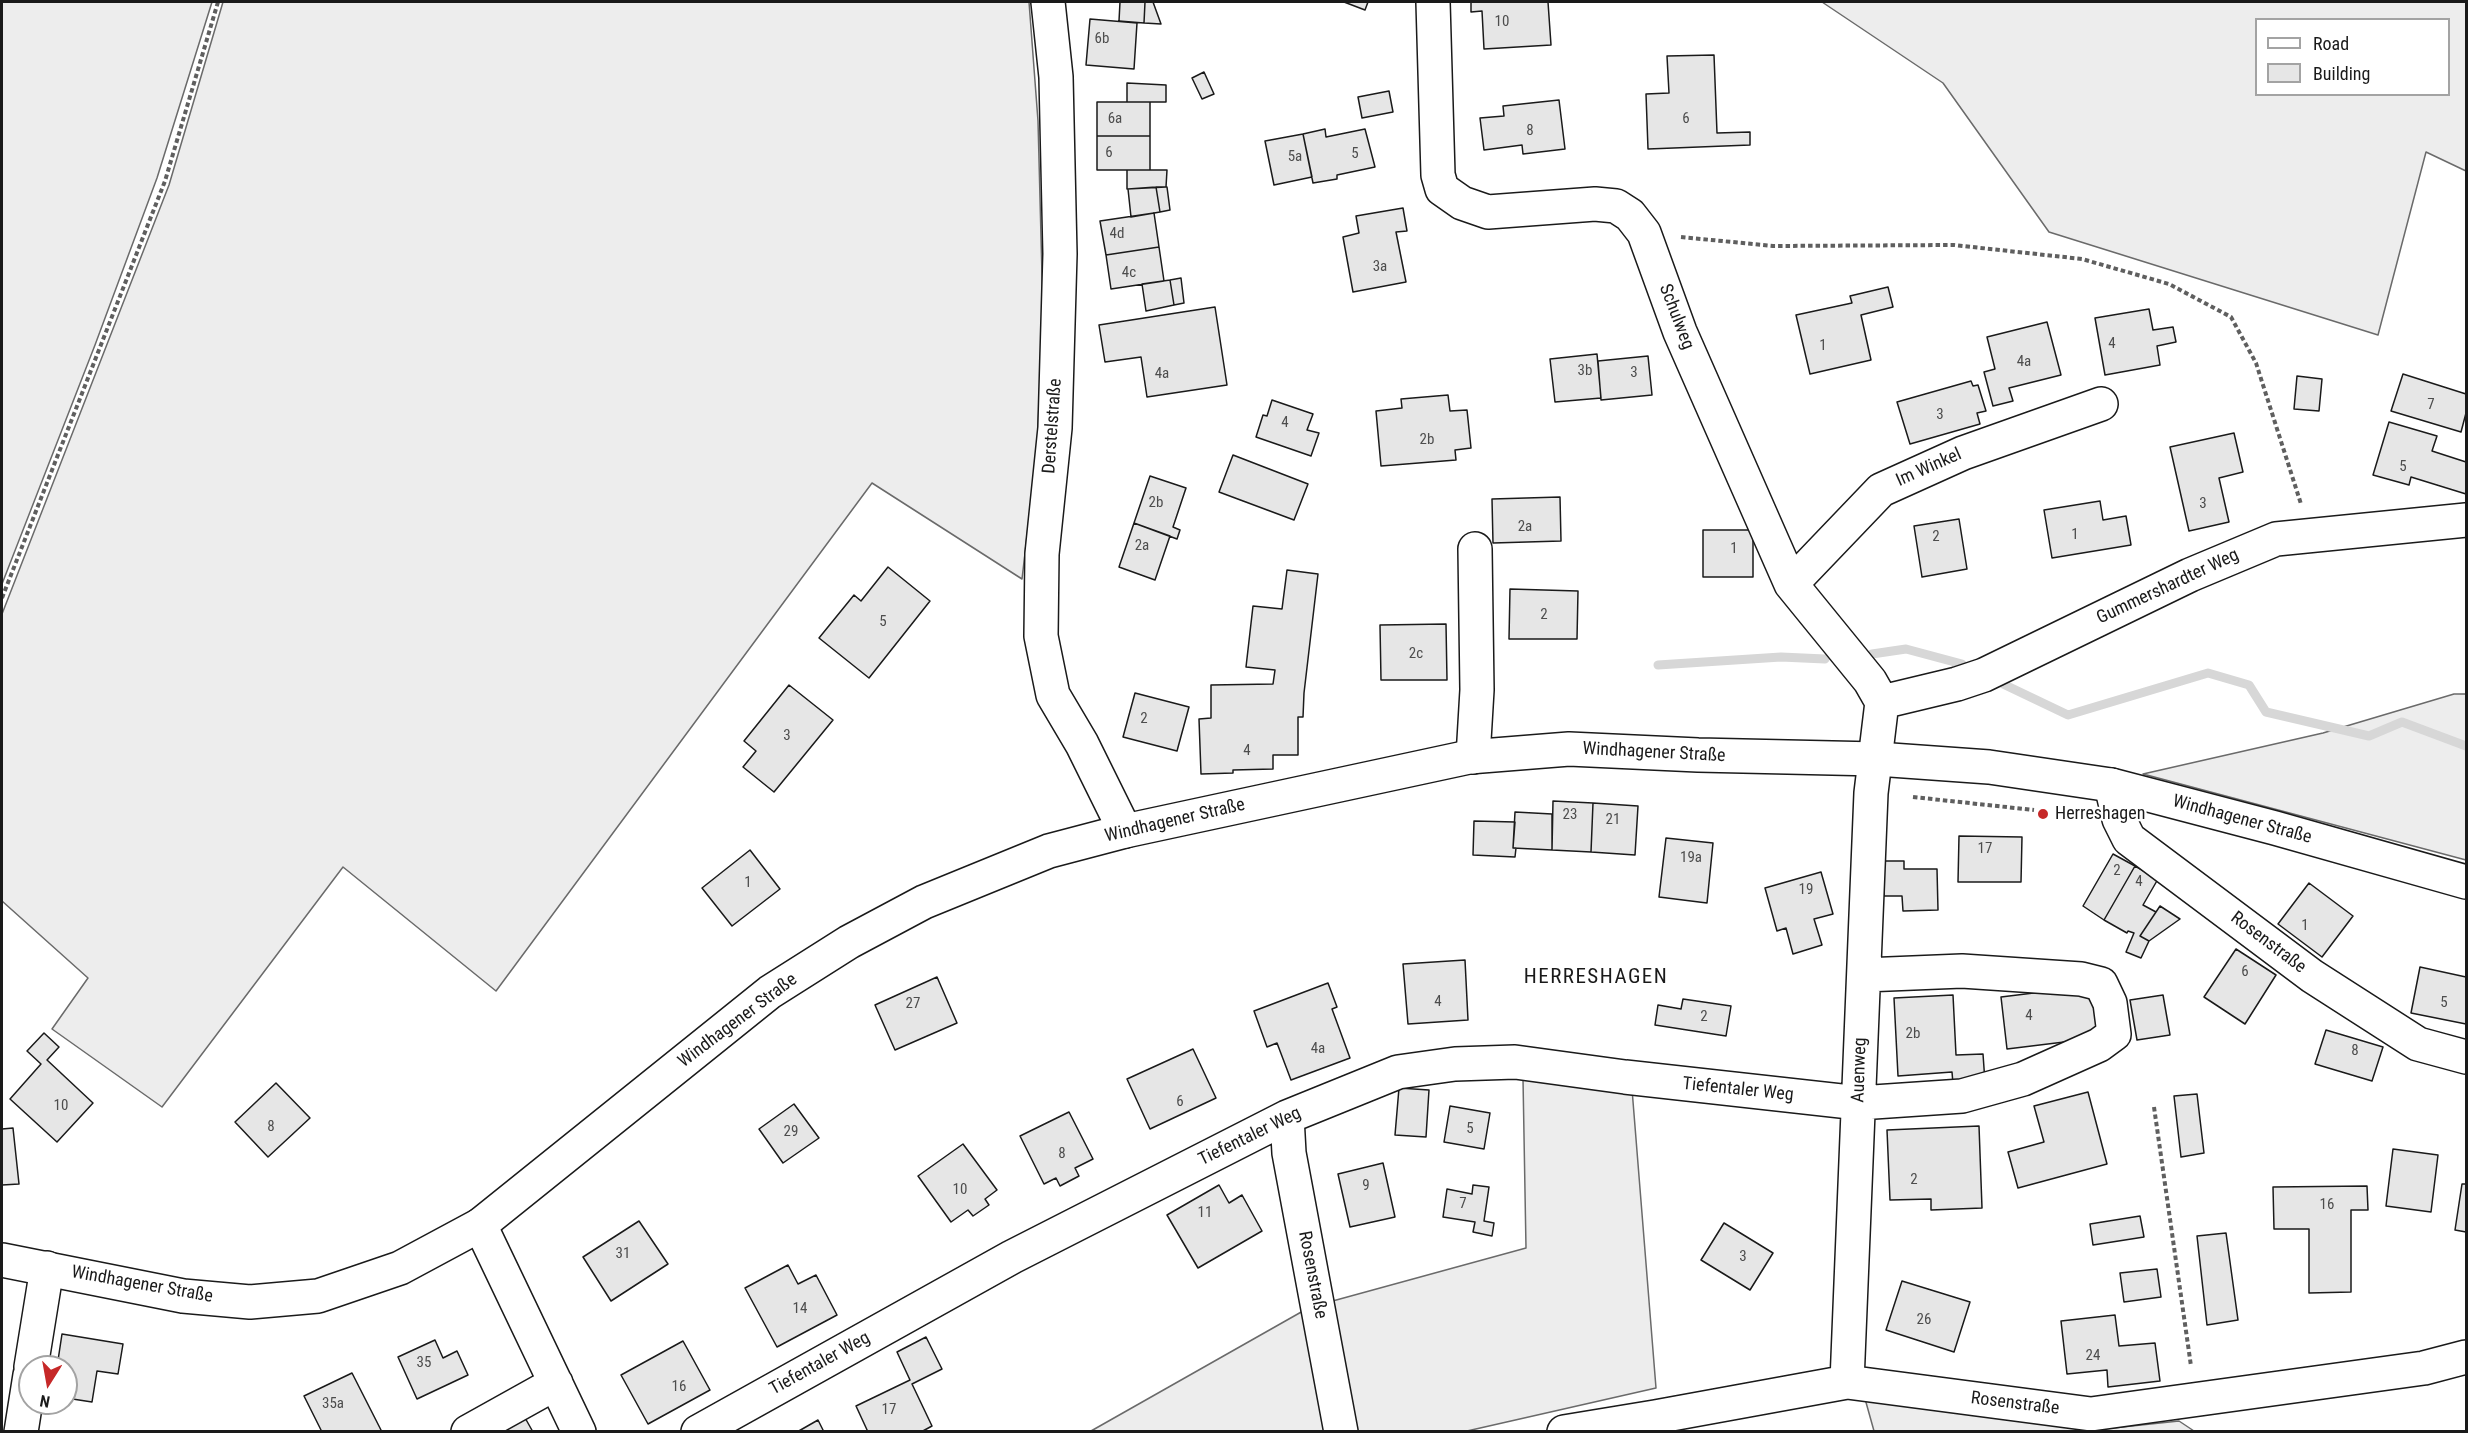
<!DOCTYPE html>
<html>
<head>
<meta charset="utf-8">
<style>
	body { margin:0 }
	#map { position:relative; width:2468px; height:1433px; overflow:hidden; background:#fff; font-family:"Roboto Condensed",sans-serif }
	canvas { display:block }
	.frame { position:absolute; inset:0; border:3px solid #1a1a1a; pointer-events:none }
	.legend { position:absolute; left:2255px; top:18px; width:195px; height:78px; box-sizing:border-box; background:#fff; border:2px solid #a3a3a3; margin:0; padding:8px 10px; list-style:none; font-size:18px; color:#1a1a1a }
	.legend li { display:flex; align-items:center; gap:12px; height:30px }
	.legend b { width:30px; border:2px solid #a3a3a3 }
	.north { position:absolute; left:18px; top:1355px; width:60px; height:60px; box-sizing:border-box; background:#fff; border:2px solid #a3a3a3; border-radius:50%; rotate:191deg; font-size:16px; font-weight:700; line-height:24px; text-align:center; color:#1a1a1a }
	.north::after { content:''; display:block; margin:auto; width:21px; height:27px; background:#c62828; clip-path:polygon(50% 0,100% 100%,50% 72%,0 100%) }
</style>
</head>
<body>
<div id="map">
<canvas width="2468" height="1433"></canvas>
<div class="frame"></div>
<ul class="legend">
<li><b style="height:8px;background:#fff"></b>Road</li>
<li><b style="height:16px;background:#e6e6e6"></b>Building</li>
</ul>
<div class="north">N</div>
</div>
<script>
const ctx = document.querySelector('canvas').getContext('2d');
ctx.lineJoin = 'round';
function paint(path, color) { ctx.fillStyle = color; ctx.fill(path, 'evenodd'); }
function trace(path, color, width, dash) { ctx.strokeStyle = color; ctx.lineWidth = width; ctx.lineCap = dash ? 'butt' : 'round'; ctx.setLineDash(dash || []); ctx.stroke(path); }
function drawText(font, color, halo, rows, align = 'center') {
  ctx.font = font + ' "Roboto Condensed",sans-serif'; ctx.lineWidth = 4.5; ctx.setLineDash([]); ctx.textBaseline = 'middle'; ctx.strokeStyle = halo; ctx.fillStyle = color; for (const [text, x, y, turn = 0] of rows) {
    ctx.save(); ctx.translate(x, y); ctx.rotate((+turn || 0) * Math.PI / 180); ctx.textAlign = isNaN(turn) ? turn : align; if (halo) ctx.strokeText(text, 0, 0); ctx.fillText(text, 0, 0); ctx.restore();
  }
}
const built = new Path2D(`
	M2,2H212L157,178L95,345L2,584Z
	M223,2H1029L1038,121L1043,314L1037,449L1022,579L872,483L496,991L343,867L162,1107L52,1029L88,978L2,901V614L169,185Z
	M1822,2H2466V171L2426,152L2378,335L2049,232L1943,83ZM2256,20H2448V94H2256Z
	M2454,694H2466V860L2143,774L2323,733Z
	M1523,1079L1632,1089L1656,1388L1467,1431H1357L1329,1302L1526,1248Z
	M1303,1311L1325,1431H1091Z
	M1862,1388L2094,1430L2179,1421L2194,1431H1874Z`);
paint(built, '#ededed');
trace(built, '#6a6a6a', 1.5);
trace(new Path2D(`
	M1872,654L1906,649L1962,664
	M1658,665L1781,657L1825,659
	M2003,684L2068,715L2208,673L2249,685L2266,712L2369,736L2402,722L2466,746`), '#d7d7d7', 9);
const building = new Path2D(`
	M1120,2H1145L1144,23L1119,21Z
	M1145,2H1153L1161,24L1144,23Z
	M1344,2H1368L1365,10Z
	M1471,2H1548L1551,45L1484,49L1482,11L1471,12Z
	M1090,19L1137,23L1134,69L1086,65Z
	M1714,55L1717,133L1750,132V145L1648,149L1646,94L1669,93L1667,56Z
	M1204,72L1214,94L1202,99L1192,78Z
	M1127,83L1166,85V102H1127Z
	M1389,91L1393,112L1362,118L1358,97Z
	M1559,100L1565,149L1523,154L1522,145L1484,150L1480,118L1504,116L1503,106Z
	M1097,102H1150V136H1097Z
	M1325,129L1326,137L1365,129L1375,167L1337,175V179L1313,183L1303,134Z
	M1303,134L1312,177L1274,185L1265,141Z
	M1097,136H1150V170H1097Z
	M1127,170H1167L1166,187L1127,189Z
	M1156,187H1167L1170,210L1160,212Z
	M1156,187L1160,212L1131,217L1128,189Z
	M1403,208L1407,231L1396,232L1406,282L1353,292L1343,237L1359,233L1356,216Z
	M1154,213L1159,247L1106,255L1100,221Z
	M1159,247L1164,281L1111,289L1106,255Z
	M1181,278L1184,303L1174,305L1170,280Z
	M1170,280L1174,305L1146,311L1142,284Z
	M1888,287L1893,307L1861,315L1871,360L1810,374L1796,315L1852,303L1850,296Z
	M1215,307L1227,385L1147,397L1141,357L1105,362L1099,325Z
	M2149,309L2153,330L2173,327L2176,342L2157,346L2160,365L2105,375L2095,318Z
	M2047,322L2061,375L2009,388L2013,401L1993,406L1984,372L1995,369L1987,337Z
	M1597,354L1601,398L1555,402L1550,359Z
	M1648,356L1652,395L1601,400L1598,361Z
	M2403,374L2466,394V413L2461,432L2391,411Z
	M2297,376L2322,379L2319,411L2294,409Z
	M1971,381L1973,386L1978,385L1986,411L1977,413L1980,424L1910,444L1897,402Z
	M1448,395L1450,411L1467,410L1471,448L1455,450L1456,460L1381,466L1376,411L1402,408L1401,399Z
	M1272,400L1313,414L1307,430L1319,433L1311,456L1256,437L1263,415L1267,416Z
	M2389,422L2437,436L2432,451L2466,462V494L2411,477L2409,485L2373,475Z
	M2234,433L2243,472L2219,478L2229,522L2189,531L2170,447Z
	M1233,455L1308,484L1294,520L1219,492Z
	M1150,476L1186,488L1173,527L1180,530L1177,539L1134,523Z
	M1560,497L1561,541L1493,543L1492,499Z
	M2100,501L2103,520L2126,516L2131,545L2052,558L2044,510Z
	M1959,519L1967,569L1922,577L1914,526Z
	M1134,523L1170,536L1155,580L1119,567Z
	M1703,530H1753V577H1703Z
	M888,567L930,601L869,678L819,638L854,595L861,601Z
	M1287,570L1318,574L1304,693L1303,717H1298V755H1273V769L1233,770V773L1201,774L1199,719L1211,718V685L1273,684L1275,670L1246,667L1253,606L1282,609Z
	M1510,589L1578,591L1577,639H1509Z
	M1446,624L1447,680H1381L1380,625Z
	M789,685L833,720L774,792L743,767L756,751L744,741Z
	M1135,693L1189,707L1177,751L1123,737Z
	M1553,801L1593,803L1591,852L1552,850Z
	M1593,803L1638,806L1635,855L1591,852Z
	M1515,812L1552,814V850L1513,848Z
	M1474,821L1515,822L1513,848H1516L1515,857L1473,855Z
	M1959,836L2022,837L2021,882H1958Z
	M1666,838L1713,843L1707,903L1659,897Z
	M750,850L780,889L732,926L702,888Z
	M2113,854L2135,866L2104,920L2083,906Z
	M1883,861H1904V869H1937L1938,910L1903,911L1902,896H1884Z
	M2135,866L2158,879L2143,905L2156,912L2140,936L2149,941L2141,958L2126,952L2134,933L2128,931L2127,933L2104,920Z
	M1821,872L1833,914L1814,919L1822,945L1793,954L1786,928L1777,931L1765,888Z
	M2309,883L2353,916L2322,957L2278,924Z
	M2160,906L2180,919L2149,941L2140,936Z
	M2236,949L2276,975L2245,1024L2204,997Z
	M1465,960L1468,1020L1408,1024L1403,964Z
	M2420,967L2466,977V1024L2411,1013Z
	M937,977L957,1023L895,1050L875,1005Z
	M1328,983L1337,1007L1332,1009L1350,1058L1291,1080L1277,1043L1267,1047L1254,1011Z
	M2099,985L2105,1037L2007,1049L2001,997Z
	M1953,995L1956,1055L1983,1054L1985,1082L1953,1084L1952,1072L1898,1076L1894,998Z
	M2163,995L2170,1035L2137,1040L2130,1000Z
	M1683,999L1731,1006L1726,1036L1655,1025L1658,1005L1681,1009Z
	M2326,1030L2383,1047L2372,1081L2315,1064Z
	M44,1033L59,1047L47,1060L93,1103L57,1142L10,1099L41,1064L27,1051Z
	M1193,1049L1216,1098L1150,1129L1127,1079Z
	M276,1083L310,1118L268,1157L235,1122Z
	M1399,1088L1429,1090L1426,1137L1395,1135Z
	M2088,1092L2107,1164L2018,1188L2008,1152L2044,1142L2034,1106Z
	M2197,1094L2204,1153L2181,1157L2174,1096Z
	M794,1104L819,1138L783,1163L759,1129Z
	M1450,1106L1490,1113L1484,1149L1444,1142Z
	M1069,1112L1093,1159L1075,1168L1079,1176L1060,1186L1056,1178L1044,1184L1020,1136Z
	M1979,1126L1982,1208L1931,1210V1199L1890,1200L1887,1130Z
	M13,1128L19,1184L2,1185V1129Z
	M963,1144L997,1190L985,1199L989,1205L973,1216L968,1210L951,1222L918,1176Z
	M2393,1149L2438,1155L2431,1212L2386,1206Z
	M1383,1163L1395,1217L1350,1227L1338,1174Z
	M2462,1184H2466V1232L2455,1230Z
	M1219,1185L1229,1203L1242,1195L1262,1231L1198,1268L1167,1215Z
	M1473,1185L1489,1187L1484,1221L1494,1223L1492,1236L1473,1232L1475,1222L1443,1217L1447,1189L1472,1194Z
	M2367,1186L2368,1210H2351V1292L2309,1293V1229H2274L2273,1187Z
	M2140,1216L2144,1237L2093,1245L2090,1224Z
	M639,1221L668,1264L611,1301L583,1257Z
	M1724,1223L1773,1253L1750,1290L1701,1260Z
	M2226,1233L2238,1320L2207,1325L2197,1236Z
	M788,1265L798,1284L816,1275L837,1315L777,1347L745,1288Z
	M2157,1269L2161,1297L2124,1302L2120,1273Z
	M1902,1281L1970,1302L1954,1352L1886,1330Z
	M2115,1315L2119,1346L2155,1343L2160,1381L2108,1387L2107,1370L2067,1374L2061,1321Z
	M62,1334L123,1344L118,1374L97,1371L92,1402L66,1398V1367H57Z
	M926,1337L942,1369L912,1384L932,1426L921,1432H868L856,1406L910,1380L897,1352Z
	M435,1340L443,1358L457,1351L468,1375L417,1399L398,1357Z
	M683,1341L710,1390L648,1424L621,1375Z
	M352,1373L382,1432H322L304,1396Z
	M524,1416L533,1432H496Z
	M818,1420L824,1432H797Z`);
paint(building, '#e6e6e6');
trace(building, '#1a1a1a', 1.5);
const minor = new Path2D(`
	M1048,2L1056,77L1060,254L1055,428L1042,554L1041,636L1053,695L1082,744L1125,831
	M1433,2L1438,175L1442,189L1462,203L1488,212L1595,204L1616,206L1630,215L1644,233L1680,332L1791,584L1870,681L1882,702L1871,793L1847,1382
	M1791,584L1881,490L1963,453L2101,404
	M1882,702L1957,684L1984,675L2190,575L2276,539L2466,520
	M1473,757L1477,690L1475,549
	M2111,785L2119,819L2129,839L2312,976L2418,1044L2466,1057
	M1287,1117L1289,1153L1341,1432
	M480,1225L579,1432
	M31,1367L47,1268
	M21,1432L30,1375
	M468,1432L556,1383
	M698,1432L1012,1257L1287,1117L1398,1072L1455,1064L1515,1062L1625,1077L1859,1103L1962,1096L2023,1079L2099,1045L2114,1034L2110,1003L2101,984L2081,979L1962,971L1864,975
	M1564,1432L1655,1417L1847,1382L2091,1414L2424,1368L2466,1357`);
const major = new Path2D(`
	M2,1260L183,1296L250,1302L318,1296L400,1268L480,1225L770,992L849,942L924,902L1049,851L1125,831L1469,757L1569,749L1698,755L1877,759L1989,767L2111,785L2275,828L2466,882`);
trace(minor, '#1a1a1a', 36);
trace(major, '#1a1a1a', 36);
trace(new Path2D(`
	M1681,237L1773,246L1954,245L2082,259L2169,284L2231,317L2256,363L2301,504
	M2,598L165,181L218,2
	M1913,797L2034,810
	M2154,1107L2191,1366`), '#5f5f5f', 4, [4.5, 3]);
trace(minor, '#fff', 33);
trace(major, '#fff', 33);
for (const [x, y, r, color] of [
	[2043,814,6,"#c62828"]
]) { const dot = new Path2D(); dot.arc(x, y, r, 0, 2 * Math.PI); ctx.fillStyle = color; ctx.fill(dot); trace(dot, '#fff', 2); }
drawText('15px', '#4d4d4d', null, [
	["10",1502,22],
	["6b",1102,39],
	["6a",1115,119],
	["6",1686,119],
	["8",1530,131],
	["6",1109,153],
	["5",1355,154],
	["5a",1295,157],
	["4d",1117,234],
	["3a",1380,267],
	["4c",1129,273],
	["4",2112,344],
	["1",1823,346],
	["4a",2024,362],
	["3b",1585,371],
	["3",1634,373],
	["4a",1162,374],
	["7",2431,405],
	["3",1940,415],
	["4",1285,423],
	["2b",1427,440],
	["5",2403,467],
	["2b",1156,503],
	["3",2203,504],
	["2a",1525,527],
	["1",2075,535],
	["2",1936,537],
	["2a",1142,546],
	["1",1734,549],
	["2",1544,615],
	["5",883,622],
	["2c",1416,654],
	["2",1144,719],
	["3",787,736],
	["4",1247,751],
	["23",1570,815],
	["21",1613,820],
	["17",1985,849],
	["19a",1691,858],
	["2",2117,871],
	["4",2139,882],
	["1",748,883],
	["19",1806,890],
	["1",2305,926],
	["6",2245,972],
	["4",1438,1002],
	["5",2444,1003],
	["27",913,1004],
	["4",2029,1016],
	["2",1704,1017],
	["2b",1913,1034],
	["4a",1318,1049],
	["8",2355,1051],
	["6",1180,1102],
	["10",61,1106],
	["8",271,1127],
	["5",1470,1129],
	["29",791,1132],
	["8",1062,1154],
	["2",1914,1180],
	["9",1366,1186],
	["10",960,1190],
	["7",1463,1204],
	["16",2327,1205],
	["11",1205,1213],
	["31",623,1254],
	["3",1743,1257],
	["14",800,1309],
	["26",1924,1320],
	["24",2093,1356],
	["35",424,1363],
	["16",679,1387],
	["35a",333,1404],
	["17",889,1410]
]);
drawText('18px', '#1a1a1a', '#fff', [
	["Schulweg",1676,317,69],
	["Derstelstraße",1053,426,-86],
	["Im Winkel",1929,468,-24],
	["Gummershardter Weg",2168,587,-25],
	["Windhagener Straße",1654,753,3],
	["Windhagener Straße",2242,820,15],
	["Windhagener Straße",1175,821,-13],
	["Rosenstraße",2268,943,37],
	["Windhagener Straße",738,1021,-37],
	["Auenweg",1860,1070,-88],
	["Tiefentaler Weg",1738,1090,6],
	["Tiefentaler Weg",1250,1137,-26],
	["Rosenstraße",1312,1275,79],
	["Windhagener Straße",142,1285,10],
	["Tiefentaler Weg",820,1364,-29],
	["Rosenstraße",2015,1404,7]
]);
drawText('18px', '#1a1a1a', '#fff', [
	["Herreshagen",2055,814]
], 'left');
ctx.letterSpacing = '1.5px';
drawText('21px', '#1a1a1a', '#fff', [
	["HERRESHAGEN",1596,978]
]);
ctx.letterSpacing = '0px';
</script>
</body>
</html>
